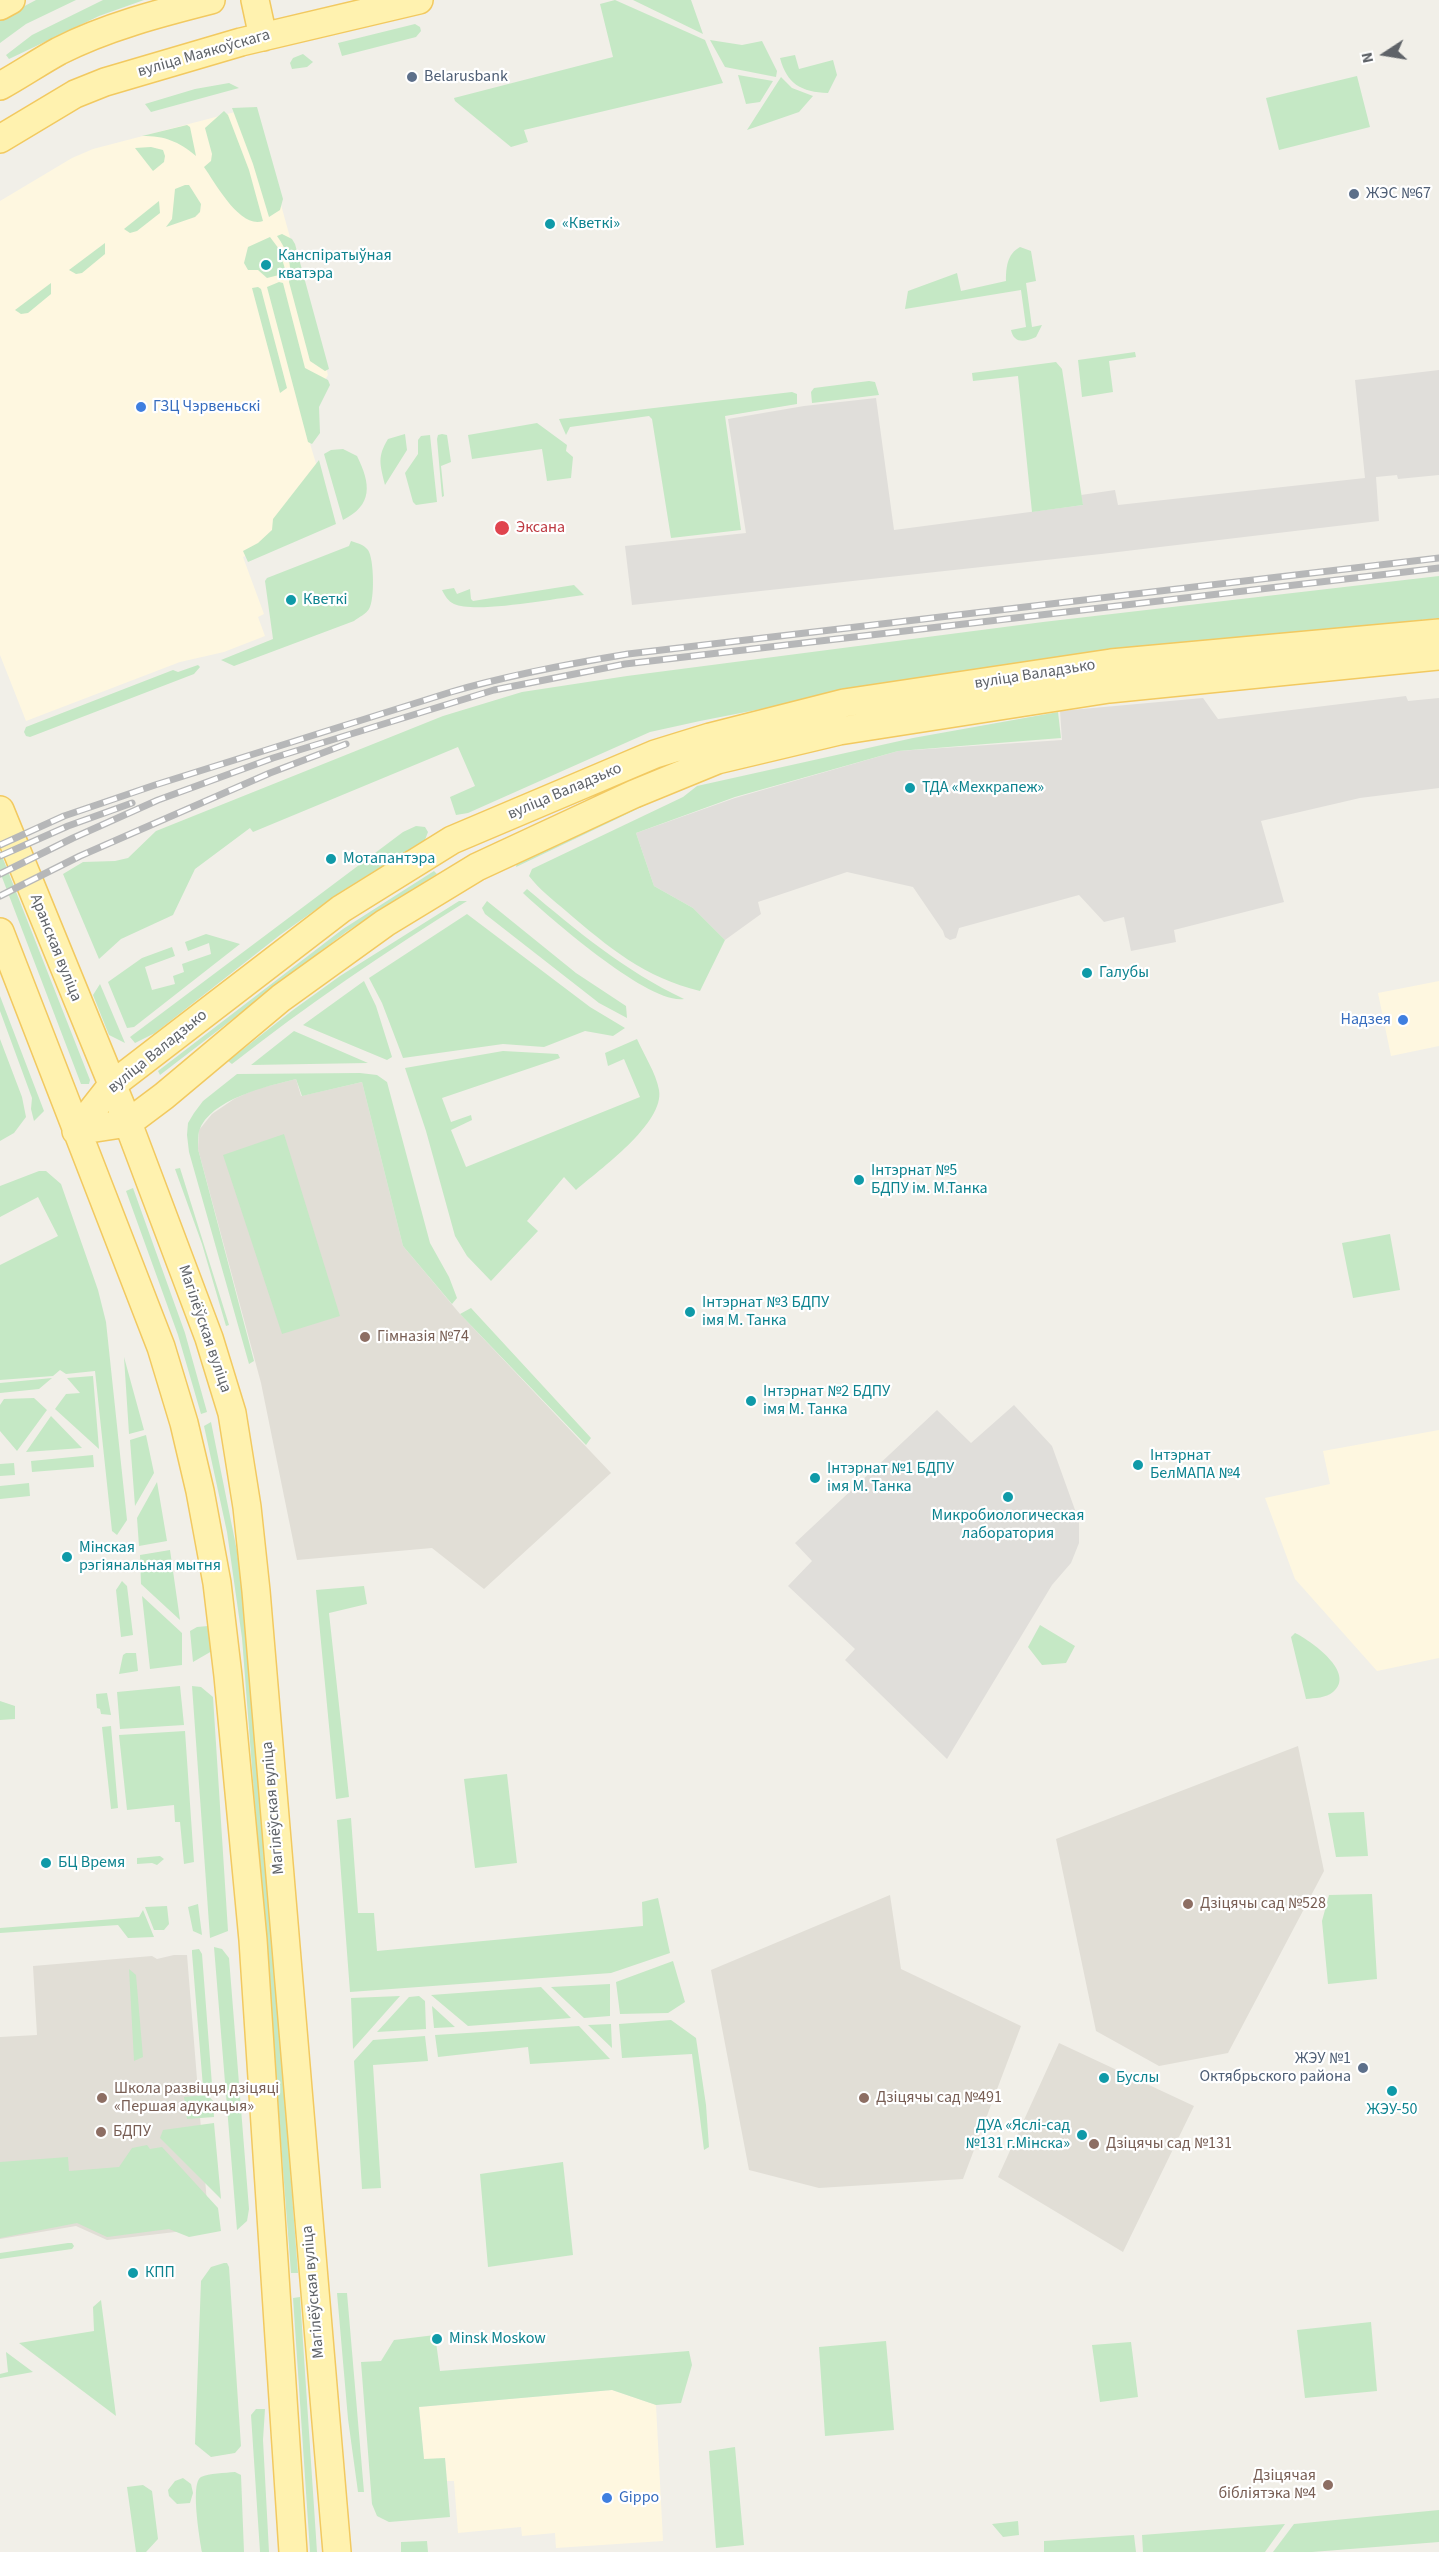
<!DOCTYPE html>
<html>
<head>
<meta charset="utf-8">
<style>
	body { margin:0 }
	#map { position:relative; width:1439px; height:2552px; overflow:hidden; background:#f1efe8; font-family:"Source Sans 3",sans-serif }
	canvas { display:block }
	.north { position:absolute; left:1355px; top:24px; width:60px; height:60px; -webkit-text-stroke:4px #fff; paint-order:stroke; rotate:258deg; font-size:16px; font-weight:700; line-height:24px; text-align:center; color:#5f6368 }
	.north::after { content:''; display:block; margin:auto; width:21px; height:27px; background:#5f6368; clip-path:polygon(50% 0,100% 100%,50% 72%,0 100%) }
</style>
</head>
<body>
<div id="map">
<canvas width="1439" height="2552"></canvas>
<div class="north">N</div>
</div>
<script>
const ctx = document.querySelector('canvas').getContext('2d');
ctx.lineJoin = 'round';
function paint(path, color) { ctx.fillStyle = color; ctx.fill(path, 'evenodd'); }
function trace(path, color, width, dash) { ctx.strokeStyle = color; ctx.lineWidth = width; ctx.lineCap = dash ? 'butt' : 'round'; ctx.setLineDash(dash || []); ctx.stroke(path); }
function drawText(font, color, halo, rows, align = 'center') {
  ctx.font = font + ' "Source Sans 3",sans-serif'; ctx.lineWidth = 4.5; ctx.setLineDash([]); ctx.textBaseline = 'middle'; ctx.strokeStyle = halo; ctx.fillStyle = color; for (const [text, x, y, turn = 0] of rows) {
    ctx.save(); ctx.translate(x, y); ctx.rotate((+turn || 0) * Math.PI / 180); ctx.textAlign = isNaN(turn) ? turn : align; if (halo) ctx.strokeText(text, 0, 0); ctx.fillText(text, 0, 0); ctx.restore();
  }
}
paint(new Path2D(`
	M254,107L328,375L306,410L308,437L334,523L243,557L264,614L258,617L265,636L224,652L180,662L26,721L0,655V201L72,158L93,149Z
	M1439,981V1046L1391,1056L1378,993Z
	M1439,1430V1658L1377,1671L1295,1579L1265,1498L1330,1484L1323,1451Z
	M612,2390L656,2405L663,2541L556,2548L555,2533L522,2536L521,2527L458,2533L454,2481H447L445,2458L424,2460L419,2407Z`), '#fef7e0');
paint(new Path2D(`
	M1439,370V475L1398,479L1397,475L1376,477L1379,521L1101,554L632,605L625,546L746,533L728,419L804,406L876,398L894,530L1083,505L1081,495L1115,490L1118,505L1365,478L1355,380Z
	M1406,696L1408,701L1439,698V788L1360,798L1261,821L1284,902L1174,930L1176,942L1131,951L1124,917L1104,922L1079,895L959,928L956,938L950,940L945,937L943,931L913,887L847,872L758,902L761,914L725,940L693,908L654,886L636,833L735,798L898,751L1062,740L1060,711L1203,698L1218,719Z
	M1014,1405L1052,1446L1079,1521V1543L1071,1563L1052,1585L947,1759L845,1660L855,1649L788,1586L812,1561L795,1543L937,1410L971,1443Z`), '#e0deda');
paint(new Path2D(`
	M296,1079L301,1096L362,1082L403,1246L460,1314L611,1473L484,1589L432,1548L297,1560L261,1383L198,1149L199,1130L212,1114L234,1099L256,1089Z
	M1298,1746L1324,1871L1228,2053L1159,2066L1096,2031L1056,1839Z
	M890,1895L901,1969L1021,2026L963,2179L819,2188L749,2170L711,1970Z
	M174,1955H187L209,2228L107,2240L76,2226L0,2239V2037L37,2035L33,1966L152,1956L157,1959Z
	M1059,2043L1194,2106L1123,2252L998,2177Z`), '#e1ded6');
paint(new Path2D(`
	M36,0H76L26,24L0,43V19Z
	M103,0H144L99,16L9,59L6,55L32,35Z
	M615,0L705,40L723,83L524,130L528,142L511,147L455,101L454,98L613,57L600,4Z
	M633,0H691L703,34Z
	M415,24L420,27L421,31L416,37L342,56L338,43Z
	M710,40L742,45L762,41L777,71L776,77L725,67Z
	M303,54L313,62L307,67L292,69L290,63L293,58Z
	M795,55L799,69L833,60L837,75L828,93C801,92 787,84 780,58Z
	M738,75L773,81L760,102L746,104Z
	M1357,76L1370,127L1279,150L1266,98Z
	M781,77L792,88L813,96L799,112L747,130Z
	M229,83L239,88L151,112L145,104L195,89Z
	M257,107L283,199L280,210L269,217L253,164L232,108Z
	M224,111L228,115L249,170L263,221C240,229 216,184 204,167L211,161L212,154L205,128Z
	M187,125L190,127L196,156C178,141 165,136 142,136Z
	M151,147L163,150L165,156L164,162L153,171L135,148Z
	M185,185H189L201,204L200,212L195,217L166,227L172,219L175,189Z
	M159,201L160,213L137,231L130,233L124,229Z
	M282,234L292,239L295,244L329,369L325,371L310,361L289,282C293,265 287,250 277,236Z
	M270,237L279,249L285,269L279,275L267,278L258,270H248L244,263L248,247Z
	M105,243V254L82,273L76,274L69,270Z
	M1020,247L1031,251L1036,281L1026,283L1032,327L1042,325L1036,337C1025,342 1014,344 1011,330L1026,327L1021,290L905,309L908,291L957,273L961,291L1006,281C1006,268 1007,254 1020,247Z
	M279,282L283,283L305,368L328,380L330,385L319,407L320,433L312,444L308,442L267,287Z
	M51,283V294L28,313L21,314L15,310Z
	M258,287L261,289L287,388L280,393L252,288Z
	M1135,352L1136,357L1109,361L1113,392L1082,397L1078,360Z
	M1056,362L1062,369L1083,505L1032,512L1018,376L973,381L972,373Z
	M869,381L875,382L879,395L812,403L811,392L814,388Z
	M792,392L797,394V404L725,416L741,530L671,538L652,419L649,416L570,427L566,435L559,419Z
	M537,423L567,445L566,451L573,457L571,478L547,481L542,449L472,459L468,435Z
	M405,434L407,450L385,485C380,464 377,457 388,439Z
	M442,434L447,435L451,462L441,466L444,496L442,497L437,439L438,435Z
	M430,435L437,502L416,505L413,502L405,473L418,454V440L421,436Z
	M343,449L357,456C371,484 373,505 343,520L324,454L331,450Z
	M319,460L336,524L248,562L243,551L258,543L272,530L273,519Z
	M351,541C357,543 363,544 368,550C374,558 375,600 369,609C366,614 359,617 354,621L234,666L221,660L273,639L265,581L267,578L349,546Z
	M1439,576V618L1050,662L843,693L700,721L650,732L468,813L456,815L450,797L475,786L458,747L253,832L250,828L195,869L173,915L121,939L99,959L63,874L83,862L115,861L128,858L156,831L443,716L522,692L627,676L1043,622Z
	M574,585L584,595C557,598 476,614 454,604C448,601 445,596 442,590L454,588L457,594L470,589L471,599L473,601Z
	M198,665L200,667L194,674L30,737L26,736L24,732L26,727L173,670L178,672Z
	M1058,712L1061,738L898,751L735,797L636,833L654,886L693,908L725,940L700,991C645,978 608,947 566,911C553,900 539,889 529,876L532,869L683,797L697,786L913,738Z
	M673,792L516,867L518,858Z
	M416,826L425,827L428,832L425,840L342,891L280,935L155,1033L135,1043L130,1037L403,832Z
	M0,851L90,1080L89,1084H81L0,872Z
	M434,871L437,874L346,932L160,1075L158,1071L343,929Z
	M527,889C577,931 625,971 684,999C649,1005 550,918 523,893Z
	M459,901H467C385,952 307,1005 232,1064L228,1061L293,1010L340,976Z
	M487,901L576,973L626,1006L627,1018L599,1003L485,914L482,908Z
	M467,914L590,1007L625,1028L613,1036L585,1031L544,1047L503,1044L403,1058L382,1003L369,978Z
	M206,934L240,944L134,1027L127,1028L108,982L142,958L172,947L175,956L145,967L152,990L175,984L173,976L184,972L182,964L211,954L209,943L188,951L185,942Z
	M364,981L376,1006L392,1057L387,1060L303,1025Z
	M100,984L125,1043L109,1035L93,995Z
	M0,996L44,1111L34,1121L31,1109L32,1098L0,1011Z
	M294,1031L368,1063L251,1065Z
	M0,1039L22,1097L26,1117L14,1133L0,1141Z
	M637,1039C644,1055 656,1073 659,1090C665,1123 599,1170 576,1190L564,1177L527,1221L538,1231L491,1281L467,1256L455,1236L426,1131L405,1068L503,1051L558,1054L560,1058L442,1098L451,1122L471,1115L472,1120L451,1130L466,1167L640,1097L624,1059L608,1066L605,1053Z
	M360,1073L377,1075L387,1082L430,1243L449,1277L457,1298L452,1304L403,1246L362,1082L302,1096L296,1079C268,1086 210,1099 199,1131C198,1136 198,1144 198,1149L254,1361L249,1364L189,1152L187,1135L188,1123L194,1113L203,1101L237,1074Z
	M284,1134L340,1316L282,1334L223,1155Z
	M180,1168L229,1325L226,1326L202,1244L175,1169Z
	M39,1171H46L61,1184L98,1290L106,1322L127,1520L117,1535L112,1531L95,1371L66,1374L60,1370L53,1376L0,1380V1265L58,1236L38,1197L0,1217V1186Z
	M133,1188L185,1333L207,1412L201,1414L178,1335L126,1191Z
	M1390,1234L1400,1290L1353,1298L1342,1243Z
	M471,1308L591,1438L586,1445L460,1314Z
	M124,1357L144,1430L129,1434Z
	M93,1376L99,1449L55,1409L66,1394L80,1393L67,1378Z
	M52,1378L39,1389L0,1393V1383Z
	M34,1398L47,1410L17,1451L0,1431V1405L4,1399Z
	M51,1416L82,1448L26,1452Z
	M211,1422L237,1551L252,1669L298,2273H291L242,1638L227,1532L204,1426Z
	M146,1435L154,1473L135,1506L130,1440Z
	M93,1455L94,1467L32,1472L31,1461Z
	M14,1463L15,1475L0,1476V1464Z
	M157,1482L167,1541L139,1546L137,1518Z
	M29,1483L30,1496L0,1499V1486Z
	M170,1550L180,1620L141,1584L140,1555Z
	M122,1581L127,1586L133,1635L121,1637L116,1590Z
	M364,1586L367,1604L329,1613L349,1797L336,1799L316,1590Z
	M142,1596L182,1633V1665L150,1669Z
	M1040,1625L1075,1646L1066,1663L1042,1665L1028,1647Z
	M208,1626L212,1651L193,1662L190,1631L197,1627Z
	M1295,1633C1310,1640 1357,1673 1333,1692C1326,1698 1315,1698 1306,1699L1291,1637Z
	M126,1653H136L138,1671L119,1674L123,1655Z
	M180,1686L184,1725L120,1729L117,1692Z
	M192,1686L201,1687L213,1697L228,1931L210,1938Z
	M107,1693L111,1715L101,1714L100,1709L97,1708L96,1694Z
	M0,1701L15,1706V1719L0,1720Z
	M111,1726L118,1808L111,1809L102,1727Z
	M185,1731L194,1862L184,1864L180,1822H175L174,1805L127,1810L119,1735Z
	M507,1774L517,1863L475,1868L464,1779Z
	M1364,1812L1368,1856L1336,1857L1328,1813Z
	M351,1818L358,1913H374L377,1951L643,1926L642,1902L658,1898L670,1953L611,1973L350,1992L337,1820Z
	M160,1856L164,1859L157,1865L152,1863L137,1864V1858Z
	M1372,1894L1377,1979L1328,1984L1322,1921L1329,1895Z
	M198,1904L202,1935L193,1931L188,1907Z
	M167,1906L169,1924L164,1930H154L145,1907Z
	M143,1910L154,1937L128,1938L118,1925L0,1933V1928L139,1917Z
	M214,1947L222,1949L229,1958L249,2209L247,2221L237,2230Z
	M199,1949L202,1954L212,2085L211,2087H203L192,1953V1950Z
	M673,1961L685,2002L668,2013L620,2014L616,1982Z
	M129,1969L136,1975L143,2057L134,2061Z
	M610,1984V2016L584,2018L551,1987Z
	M541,1987L571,2018L468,2026L431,1995Z
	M400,1996L353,2049L351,1998Z
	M419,1996L425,2001L426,2029L377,2032L409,1997Z
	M432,2006L455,2027L434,2028Z
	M671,2020L696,2038L706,2105L709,2147L704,2150L692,2054L622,2058L619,2024Z
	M611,2024L612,2048L588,2025Z
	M579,2026L610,2059L530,2064L528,2047L438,2057L435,2035Z
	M425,2036L428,2061L373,2065L381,2188L362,2189L354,2061L373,2040Z
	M208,2095L213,2101L214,2117L187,2119L184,2097Z
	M214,2123L221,2199L160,2138L163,2130Z
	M147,2145L150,2149L162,2147L218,2208L221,2231L189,2237L169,2229L107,2237L77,2223L0,2238V2162L68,2157L69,2171L119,2167L132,2148Z
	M563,2162L573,2255L488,2267L480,2174Z
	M68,2243H72L74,2246L72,2249L0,2259V2253Z
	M224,2263H227L229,2267L241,2446L235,2453L211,2457L195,2444L201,2281L211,2267Z
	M337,2293H347L364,2492H358L348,2419Z
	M300,2297L317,2552H310L293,2298Z
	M101,2300L116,2416L19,2343L94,2331L93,2307Z
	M1371,2322L1377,2391L1305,2398L1297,2330Z
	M435,2335L440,2371L689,2351L692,2365L681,2403L656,2405L612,2390L419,2407L424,2459L445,2458L450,2517L389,2522L377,2516L372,2504L361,2362L381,2361L394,2340Z
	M886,2341L894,2430L825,2436L819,2347Z
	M1131,2342L1138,2397L1100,2402L1092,2345Z
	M6,2352L33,2372L0,2378V2374L8,2372Z
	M256,2409H265L263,2440L269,2552H260L251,2415Z
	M735,2447L744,2545L716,2548L709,2451Z
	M235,2472L241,2475L244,2552H202C200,2540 190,2483 201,2477C209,2473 225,2473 235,2472Z
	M183,2478L191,2484L193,2493L190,2503L177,2504L169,2496L168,2490L175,2481Z
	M143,2485L152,2491L158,2539L146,2552H136L127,2487Z
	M1439,2510V2542L1312,2552H1273L1294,2524Z
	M1018,2521L1019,2535L1003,2537L992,2524Z
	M1285,2524L1265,2552H1143L1142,2535Z
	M1134,2535L1136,2552H1044V2541Z
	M427,2541L428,2552H401V2542Z`), '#c5e8c5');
const major = new Path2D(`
	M255,0L263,37
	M0,6L11,0
	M0,86C20,75 39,62 59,51C106,27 160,13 211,0
	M0,139L75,94L105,82L241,42L419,0
	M0,810L128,1123L209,1338L232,1413L247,1507L256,1591L337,2552
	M0,932L161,1347L184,1423L200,1491L217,1583L228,1676L253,1940L293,2552
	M76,1131L112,1085L341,909L452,840L655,754L710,737L844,703L1111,663L1439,633
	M76,1131L128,1123L164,1096L281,998L385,923L477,867L634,794L717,760L839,731L1109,689L1439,656`);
trace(major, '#f2c960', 30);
trace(major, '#fff2af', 27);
const rail = new Path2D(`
	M0,845L64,816L155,785L451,692C509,675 568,664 628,654L1439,558
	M0,856L68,826L132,803
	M0,874L73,838L158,800L273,758L494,690L625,664L1439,568
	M0,896L80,856L270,773L346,744`);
trace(rail, '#b6b7b8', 7);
trace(rail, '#fff', 4.5, [14]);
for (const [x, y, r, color] of [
	[412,77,6,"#5c6f8a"],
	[1354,194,6,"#5c6f8a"],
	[550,224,6,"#0f9aa8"],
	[266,265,6,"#0f9aa8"],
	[141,407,6,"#3f7fe0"],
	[502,528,8,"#e0444e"],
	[291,600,6,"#0f9aa8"],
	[910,788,6,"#0f9aa8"],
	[331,859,6,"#0f9aa8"],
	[1087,973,6,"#0f9aa8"],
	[1403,1020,6,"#3f7fe0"],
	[859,1180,6,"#0f9aa8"],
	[690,1312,6,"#0f9aa8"],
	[365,1337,6,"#8d6e63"],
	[751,1401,6,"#0f9aa8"],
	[1138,1465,6,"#0f9aa8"],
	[815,1478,6,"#0f9aa8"],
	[1008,1497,6,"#0f9aa8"],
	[67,1557,6,"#0f9aa8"],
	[46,1863,6,"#0f9aa8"],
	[1188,1904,6,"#8d6e63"],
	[1363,2068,6,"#5c6f8a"],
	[1104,2078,6,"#0f9aa8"],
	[1392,2091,6,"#0f9aa8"],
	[102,2098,6,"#8d6e63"],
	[864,2098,6,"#8d6e63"],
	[101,2132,6,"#8d6e63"],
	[1082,2135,6,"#0f9aa8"],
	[1094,2144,6,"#8d6e63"],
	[133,2273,6,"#0f9aa8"],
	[437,2339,6,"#0f9aa8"],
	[1328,2485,6,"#8d6e63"],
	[607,2498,6,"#3f7fe0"]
]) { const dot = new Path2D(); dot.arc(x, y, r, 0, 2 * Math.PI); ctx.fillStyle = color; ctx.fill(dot); trace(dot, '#fff', 2); }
drawText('16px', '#5f6368', '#fff', [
	["вуліца Маякоўскага",204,54,-16],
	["вуліца Валадзько",1035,675,-9],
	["вуліца Валадзько",565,792,-23],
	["Аранская вуліца",55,948,68],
	["вуліца Валадзько",158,1052,-39],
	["Магілёўская вуліца",204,1329,71],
	["Магілёўская вуліца",274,1808,-95],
	["Магілёўская вуліца",314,2292,-95]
]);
drawText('16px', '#4e5e75', '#fff', [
	["Belarusbank",424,77],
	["ЖЭС №67",1366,194],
	["ЖЭУ №1",1351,2059,"right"],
	["Октябрьского района",1351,2077,"right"]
], 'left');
drawText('16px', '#0d838f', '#fff', [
	["«Кветкі»",562,224],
	["Канспіратыўная",278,256],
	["кватэра",278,274],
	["Кветкі",303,600],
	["ТДА «Мехкрапеж»",922,788],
	["Мотапантэра",343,859],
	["Галубы",1099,973],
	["Інтэрнат №5",871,1171],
	["БДПУ ім. М.Танка",871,1189],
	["Інтэрнат №3 БДПУ",702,1303],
	["імя М. Танка",702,1321],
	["Інтэрнат №2 БДПУ",763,1392],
	["імя М. Танка",763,1410],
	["Інтэрнат",1150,1456],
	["БелМАПА №4",1150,1474],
	["Інтэрнат №1 БДПУ",827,1469],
	["імя М. Танка",827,1487],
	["Микробиологическая",1008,1516,"center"],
	["лаборатория",1008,1534,"center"],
	["Мінская",79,1548],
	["рэгіянальная мытня",79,1566],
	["БЦ Время",58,1863],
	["Буслы",1116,2078],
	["ЖЭУ-50",1392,2110,"center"],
	["ДУА «Яслі-сад",1070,2126,"right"],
	["№131 г.Мінска»",1070,2144,"right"],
	["КПП",145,2273],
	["Minsk Moskow",449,2339]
], 'left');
drawText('16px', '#366cbe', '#fff', [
	["ГЗЦ Чэрвеньскі",153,407],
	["Надзея",1391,1020,"right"],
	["Gippo",619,2498]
], 'left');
drawText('16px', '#be3a42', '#fff', [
	["Эксана",516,528]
], 'left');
drawText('16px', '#785e54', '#fff', [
	["Гімназія №74",377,1337],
	["Дзіцячы сад №528",1200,1904],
	["Школа развіцця дзіцяці",114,2089],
	["«Першая адукацыя»",114,2107],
	["Дзіцячы сад №491",876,2098],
	["БДПУ",113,2132],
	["Дзіцячы сад №131",1106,2144],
	["Дзіцячая",1316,2476,"right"],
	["бібліятэка №4",1316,2494,"right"]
], 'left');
</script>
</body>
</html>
